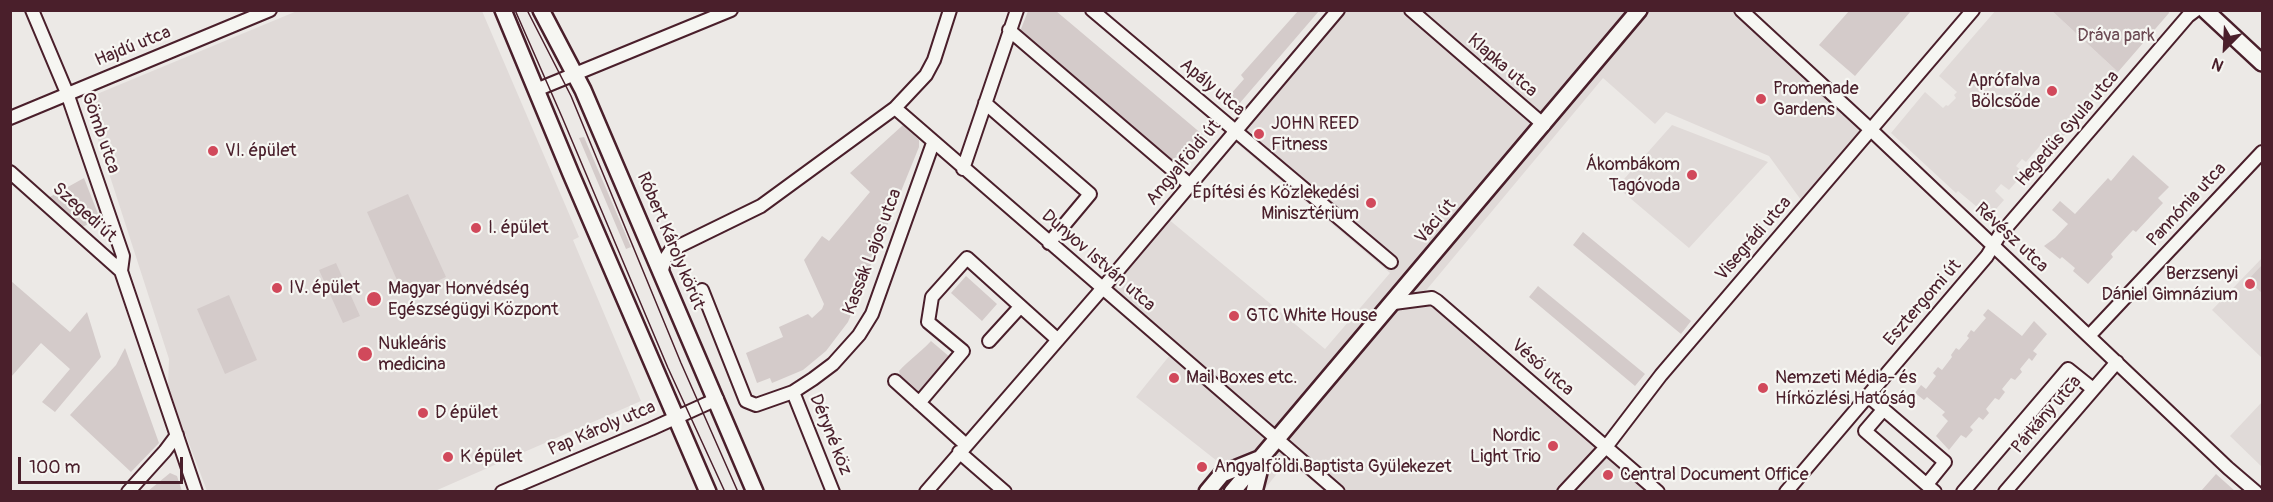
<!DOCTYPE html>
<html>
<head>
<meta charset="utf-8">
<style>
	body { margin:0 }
	#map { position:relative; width:2273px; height:502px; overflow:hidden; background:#ece9e6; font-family:Pangolin,sans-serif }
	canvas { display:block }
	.frame { position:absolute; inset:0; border:12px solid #4a1f2b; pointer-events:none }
	.north { position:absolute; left:2195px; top:18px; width:60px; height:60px; -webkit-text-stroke:4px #f6f6f2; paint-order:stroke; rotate:204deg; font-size:16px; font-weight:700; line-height:24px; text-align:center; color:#4a1f2b }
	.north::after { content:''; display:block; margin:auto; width:21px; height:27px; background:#4a1f2b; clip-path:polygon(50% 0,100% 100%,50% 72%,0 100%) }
	.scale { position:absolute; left:18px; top:457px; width:165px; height:27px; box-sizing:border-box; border:3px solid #4a1f2b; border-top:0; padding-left:8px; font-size:18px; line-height:21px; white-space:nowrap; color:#4a1f2b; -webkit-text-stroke:4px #f6f6f2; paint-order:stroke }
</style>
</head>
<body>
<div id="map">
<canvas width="2273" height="502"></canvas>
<div class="frame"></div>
<div class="north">N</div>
<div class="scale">100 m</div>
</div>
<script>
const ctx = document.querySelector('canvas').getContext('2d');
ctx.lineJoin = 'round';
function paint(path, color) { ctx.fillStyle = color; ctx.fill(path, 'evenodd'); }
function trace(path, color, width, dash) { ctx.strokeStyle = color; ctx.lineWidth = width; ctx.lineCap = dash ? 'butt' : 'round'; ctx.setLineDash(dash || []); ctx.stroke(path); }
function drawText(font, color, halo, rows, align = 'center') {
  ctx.font = font + ' Pangolin,sans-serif'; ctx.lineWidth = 4.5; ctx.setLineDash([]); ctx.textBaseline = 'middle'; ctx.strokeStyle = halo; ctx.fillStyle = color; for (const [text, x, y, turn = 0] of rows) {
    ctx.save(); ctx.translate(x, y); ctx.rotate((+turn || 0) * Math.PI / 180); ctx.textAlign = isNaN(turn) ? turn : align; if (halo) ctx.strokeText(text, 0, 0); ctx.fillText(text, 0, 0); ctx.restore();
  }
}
paint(new Path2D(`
	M1996,10L2052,11L2118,72L2054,147L2045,140L2026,162L2022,159L2016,166L2024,173L2009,190L2001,184L1995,191L2004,200L1989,217L1958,191L1956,193L1891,133L1925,92L1943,108L1946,105L1948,106L1956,98L1954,95L1957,92L1939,76Z
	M297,11H482L579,237L573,240L641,401L435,491H207L168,388L169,359L85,99Z
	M1345,11H1732L1861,130L1801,200L1769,156L1666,112L1655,124L1603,78L1423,294L1436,308L1648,491H1324L1288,460L1263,491H1255L1136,397L1170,355L1101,296L1167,218L1325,349L1390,273L1234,141Z
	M1672,125L1768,162L1689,248L1617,187Z
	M2262,258V358L2212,310Z
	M2262,402V467L2230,436Z`), '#e0dad8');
paint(new Path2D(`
	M2168,10L2169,13L2118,72L2052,11Z
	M1028,11H1056L1209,140L1182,172L1019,34Z
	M1298,11H1319L1239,104L1229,96L1244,79L1241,75Z
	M1849,11H1911L1855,76L1819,45Z
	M903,125L919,140V147L848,322L826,351L803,370L772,383L770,378L757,383L746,353L783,337L779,327L808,314L812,318L822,309L824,304L804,260L822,236L829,241L870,192L850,173Z
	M584,137L631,247L626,249L579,138Z
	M2133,155L2169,187L2158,198L2163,203L2136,232L2133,230L2111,254L2113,257L2088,284L2073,271L2075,268L2062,257L2060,259L2044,246L2055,238L2068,224L2052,210L2060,201L2075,214L2108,178L2111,181Z
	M84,178L100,219L82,227L48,198Z
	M408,194L446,277L404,296L367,212Z
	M1583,232L1691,321L1681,334L1573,245Z
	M336,263L360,316L343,323L319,270Z
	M2262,265V293L2248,280Z
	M966,276L997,304L982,321L951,293Z
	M11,281L70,332L87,312L101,357L55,412L42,402L70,369L41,343L11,377Z
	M1538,286L1645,374L1635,386L1529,297Z
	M229,295L257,360L225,374L197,309Z
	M1988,309L2022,336L2034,321L2047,334L2033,351L2037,354L2032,361L2029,358L2020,369L2022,372L2015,380L2011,378L2002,389L2005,392L1999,400L1995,398L1986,409L1989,413L1983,420L1979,417L1970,427L1973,430L1966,438L1961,435L1949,450L1936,436L1948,421L1942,415L1945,412L1927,397L1924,400L1915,393L1921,385L1926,389L1936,376L1933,373L1938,367L1942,370L1952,357L1951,355L1956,348L1959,350L1969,338L1967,336L1971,330L1974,332L1986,318L1983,315Z
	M931,341L951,358L921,393L900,375L899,371C910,359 920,353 931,341Z
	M125,348L159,443L131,472L70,415L116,365Z
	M170,473L177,476L182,491H148Z
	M2216,474L2235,491H2201Z`), '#d4cbca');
const minor = new Path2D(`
	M32,10L67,93L123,256L121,271
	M1092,10L1391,262
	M1411,10L1544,125
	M1741,10L1871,130L2228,468L2256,492
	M1009,30L1189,184
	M536,90L731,10
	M985,103L1090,194L1049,243
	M895,108L1338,492
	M10,118L270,10
	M963,169L1017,10
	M10,172L121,271L196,492
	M662,270L665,259L671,250L761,206L895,108L926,75L934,60L950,10
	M702,290L746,401L756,405L793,392L813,379L833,364L859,335L872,314L933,143
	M1394,303L1432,298L1437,301L1658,492
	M2089,336L2262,152
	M989,341L1020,307
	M895,381L966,445
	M793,392L833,492
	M1868,396L1945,462L1928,483
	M919,403L963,351L928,322L932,297L967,258L1058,340
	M1883,410L1865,431L1935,492
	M959,452L1005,492
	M128,492L165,451L177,435
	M502,492L651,429L717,399
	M926,492L1102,289L1338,10
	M1564,492L1606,447L1661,375L1973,10
	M1786,492L1987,256L1999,236L2188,16L2196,10
	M1963,492L2068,369L2093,389
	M2005,492L2117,362`);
const major = new Path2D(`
	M503,10L571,174L708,492
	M541,10L583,90L755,492
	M2205,10L2262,63
	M1207,492L1222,474L1259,459
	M1232,492L1639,10
	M1254,492L1262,460`);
trace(minor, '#4a1f2b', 16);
trace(major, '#4a1f2b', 20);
trace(minor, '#f6f6f2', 12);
trace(major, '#f6f6f2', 15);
trace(new Path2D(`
	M515,10L562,117L668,368L725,492
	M527,10L571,96L681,363L738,492`), '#4a1f2b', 1.5);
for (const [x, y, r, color] of [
	[2052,91,6,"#d1495b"],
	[1761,99,6,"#d1495b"],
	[1259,134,6,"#d1495b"],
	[213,151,6,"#d1495b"],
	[1692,175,6,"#d1495b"],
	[1371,203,6,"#d1495b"],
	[476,228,6,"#d1495b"],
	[2250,284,6,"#d1495b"],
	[277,288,6,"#d1495b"],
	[374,299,8,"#d1495b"],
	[1234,316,6,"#d1495b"],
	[365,354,8,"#d1495b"],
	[1174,378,6,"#d1495b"],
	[1763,388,6,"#d1495b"],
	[423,413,6,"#d1495b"],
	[1553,446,6,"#d1495b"],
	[448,457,6,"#d1495b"],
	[1202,467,6,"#d1495b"],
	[1608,475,6,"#d1495b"]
]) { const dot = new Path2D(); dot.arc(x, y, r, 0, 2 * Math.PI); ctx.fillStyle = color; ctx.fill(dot); trace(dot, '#f6f6f2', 2); }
drawText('18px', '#6c4a53', '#f6f6f2', [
	["Dráva park",2116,36]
]);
drawText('18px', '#4a1f2b', '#f6f6f2', [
	["Hajdú utca",133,47,-22],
	["Klapka utca",1502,66,41],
	["Apály utca",1212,88,40],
	["Hegedűs Gyula utca",2068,129,-49],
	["Gömb utca",100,133,71],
	["Angyalföldi út",1184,163,-50],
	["Pannónia utca",2187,205,-47],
	["Szegedi út",84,213,42],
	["Váci út",1436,222,-50],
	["Révész utca",2011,238,43],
	["Visegrádi utca",1754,239,-49],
	["Róbert Károly körút",670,241,67],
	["Kassák Lajos utca",873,252,-69],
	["Dunyov István utca",1098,261,41],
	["Esztergomi út",1923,303,-49],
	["Véső utca",1542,368,41],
	["Párkány utca",2047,415,-49],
	["Pap Károly utca",602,429,-23],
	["Déryné köz",830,435,68]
]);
drawText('18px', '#4a1f2b', '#f6f6f2', [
	["Aprófalva",2040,81,"right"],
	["Bölcsőde",2040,102,"right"],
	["Promenade",1773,89],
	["Gardens",1773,110],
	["JOHN REED",1271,124],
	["Fitness",1271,145],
	["VI. épület",225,151],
	["Ákombákom",1680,165,"right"],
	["Tagóvoda",1680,186,"right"],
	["Építési és Közlekedési",1359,193,"right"],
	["Minisztérium",1359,214,"right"],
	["I. épület",488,228],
	["Berzsenyi",2238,274,"right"],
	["Dániel Gimnázium",2238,295,"right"],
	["IV. épület",289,288],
	["Magyar Honvédség",388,289],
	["Egészségügyi Központ",388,310],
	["GTC White House",1246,316],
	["Nukleáris",378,344],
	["medicina",378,365],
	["Mail Boxes etc.",1186,378],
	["Nemzeti Média- és",1775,378],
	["Hírközlési Hatóság",1775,399],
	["D épület",435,413],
	["Nordic",1541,436,"right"],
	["Light Trio",1541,457,"right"],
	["K épület",460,457],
	["Angyalföldi Baptista Gyülekezet",1214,467],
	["Central Document Office",1620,475]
], 'left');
</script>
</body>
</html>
